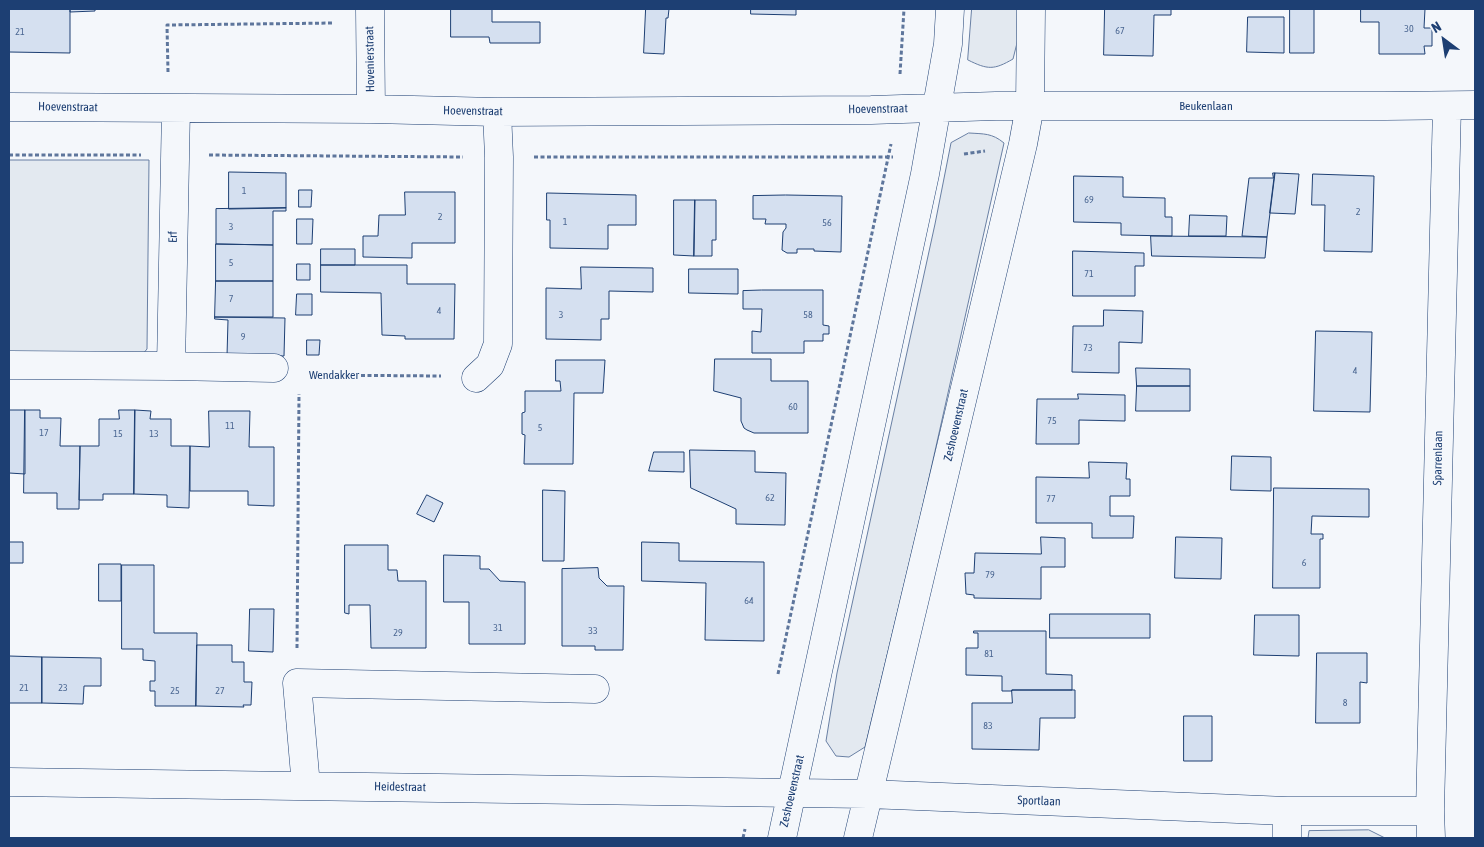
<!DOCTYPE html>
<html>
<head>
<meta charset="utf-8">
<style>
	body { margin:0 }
	#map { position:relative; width:1484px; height:847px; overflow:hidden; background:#f4f7fb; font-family:"Asap Condensed",sans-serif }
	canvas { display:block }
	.frame { position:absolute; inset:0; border:10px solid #1d3f73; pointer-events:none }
	.north { position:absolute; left:1419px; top:15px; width:50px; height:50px; -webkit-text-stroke:4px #f4f7fb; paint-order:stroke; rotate:329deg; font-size:14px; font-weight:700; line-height:20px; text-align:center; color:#1d3f73 }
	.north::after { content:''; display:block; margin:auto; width:18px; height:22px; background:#1d3f73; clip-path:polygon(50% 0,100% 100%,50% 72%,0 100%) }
</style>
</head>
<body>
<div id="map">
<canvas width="1484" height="847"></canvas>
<div class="frame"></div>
<div class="north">N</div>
</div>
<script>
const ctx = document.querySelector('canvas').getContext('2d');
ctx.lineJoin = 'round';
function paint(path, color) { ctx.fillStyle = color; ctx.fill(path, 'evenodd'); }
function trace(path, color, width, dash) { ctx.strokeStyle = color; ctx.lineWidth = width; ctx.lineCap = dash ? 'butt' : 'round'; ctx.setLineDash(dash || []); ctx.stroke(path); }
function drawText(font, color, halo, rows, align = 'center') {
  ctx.font = font + ' "Asap Condensed",sans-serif'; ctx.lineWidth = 4; ctx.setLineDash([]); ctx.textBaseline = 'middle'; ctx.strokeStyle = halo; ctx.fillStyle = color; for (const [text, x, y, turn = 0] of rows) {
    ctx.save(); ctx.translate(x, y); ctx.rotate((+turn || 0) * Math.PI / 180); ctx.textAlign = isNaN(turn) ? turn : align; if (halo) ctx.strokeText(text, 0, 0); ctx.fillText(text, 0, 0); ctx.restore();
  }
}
const green = new Path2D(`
	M972,9H1020L1019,35L1013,59C994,70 988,70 968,60Z
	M969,133C984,134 992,133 1004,143L920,518L865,747L849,757L836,756L826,741L837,673L935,224L951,143Z
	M9,160H149L147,349L142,355L9,354Z
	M1369,830L1385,838H1308L1309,831Z`);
paint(green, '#e3e9f0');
trace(green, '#687fa3', 1);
const building = new Path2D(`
	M9,9H70V53L9,52Z
	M44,9H95V11L70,12V9Z
	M451,9H492V22H540V43H490L489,37H451Z
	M646,9H669L668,18H666L664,54L644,53Z
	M751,9H796V15L751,14Z
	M1105,9H1171V15H1154L1153,56L1104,55Z
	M1290,9H1314V53H1290Z
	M1361,9H1425L1424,28H1432V46H1424L1425,54H1379V22H1361Z
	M1248,17H1284V53L1247,52Z
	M229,172L286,173V208L229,209Z
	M1273,173H1275L1267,237L1242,236L1249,178H1273Z
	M1275,173L1299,174L1295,214L1270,213Z
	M1313,174L1374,176L1372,252L1324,251L1325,205H1312Z
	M1074,176L1123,177V197L1165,198V217H1172V236L1121,235V223L1074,222Z
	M299,190H312L311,207H299Z
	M405,192H455V243H412V258L363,257V236H378L379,215H405Z
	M547,193L636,195V225H608V249L550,248V220H547Z
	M786,195L842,196L841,252L814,251V249H797V253H787L782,250L783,232L786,228V224H765L766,219H753V196Z
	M674,200H695L694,256L674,255Z
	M695,200H716V240H712V256H694Z
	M286,208V211H273V245L216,244V209Z
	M1190,215L1227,216L1226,236H1189Z
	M297,219H313L312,244H297Z
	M1151,236L1267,237L1265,258L1152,256Z
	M216,244L273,245V281H216Z
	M321,249H355V265H321Z
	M1073,251L1144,253V266H1135V296H1073Z
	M297,264H310V280H297Z
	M321,265H407V284H455L454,339H405V336L382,335L381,293L321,292Z
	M581,267L653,268V292L609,291V319H601V340L546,339V288L581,289Z
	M689,269H738V294L689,293Z
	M216,281H273V317H215Z
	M762,290H823V325L829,326V334H823V341H804V353H752V331L761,332L762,309H743V291Z
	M297,294H312V315H296Z
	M1104,310L1143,311L1142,343L1119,342V373L1072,372L1073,326H1103Z
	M215,317L285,318L284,356H227L228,320L215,319Z
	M1316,331L1372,332L1370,412L1314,411Z
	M307,340H320L319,355H307Z
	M715,359H771V381H808V433H754L747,430L744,428L741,421V398L714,391Z
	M556,360H605L603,393H574L573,464H524L525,435L522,434V413L525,412V391H561L560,381H556Z
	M1136,368L1190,369V386H1137Z
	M1137,386H1190V411H1136Z
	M1078,394L1125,395V421L1079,420V444H1036L1037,399H1078Z
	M9,410H25V474L9,473Z
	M25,410H40V418H61L60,446H80L79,509H57V493H24Z
	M119,410H135L134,494H103V500H79L80,446H99V419H119Z
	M135,410L151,411L150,419H171V446H190L189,508L167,507V495L134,494Z
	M209,411H250L249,447H274V506L248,505V491H190V446L209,447Z
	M690,450L755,451V472L786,473L785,525L736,524V509L691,488Z
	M654,452H684V472L649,471Z
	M1232,456L1271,457V491L1231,490Z
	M1089,462L1127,463L1126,479H1130V496H1110V516H1134L1133,538H1092V523H1036V477L1089,478Z
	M1274,488L1369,489V517L1312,516L1311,534H1323V539H1320V588H1273Z
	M543,490L565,491L564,561H543Z
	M427,495L443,503L434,522L417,514Z
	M1041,537L1065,538V567H1041V599L974,598V595L966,594L965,573H974L975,553L1041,554Z
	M1176,537L1222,538L1221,579L1175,578Z
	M9,542H23V563H9Z
	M642,542L679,543V561L764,562V641L705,640L706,583L642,581Z
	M345,545H388V570H397L398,581H426V648H371L370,605H349V614L345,613Z
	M444,555L480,556V569H489L500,581L525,582V644H469V602H444Z
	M99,564H121V601H99Z
	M122,565H154V633H197L196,706H155V691H150V681H155V661L143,660V649H122Z
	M598,568L599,578L607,586H624L623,650H595V646H562V569Z
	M250,609H274L273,652L249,651Z
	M1050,614H1150V638H1050Z
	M1255,615H1299V656L1254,655Z
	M974,631H1046V674L1072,675V690H1012V691H1002V676L966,675V648H978V633H974Z
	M197,645H232V662H244V682H252L251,705H243L244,707L196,706Z
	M1317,653H1367V683L1360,682V723H1316Z
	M9,656L42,657V703H9Z
	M42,657L101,658V686H84L83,704L42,703Z
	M1012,690H1075V718H1040L1039,750L972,749V703H1012Z
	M1184,716H1212V761H1184Z`);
paint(building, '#d5e0f0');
trace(building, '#1d3f73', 1);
const minor = new Path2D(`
	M370,9L371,109
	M9,107L371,109L497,112L871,110L996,106H1385L1475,105
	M9,365L171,366L176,108
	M171,366L274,368
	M476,378L490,365L498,344L499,157L497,112
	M9,782L868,794L1287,811H1430L1431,838
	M306,786L297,683L595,689
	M1287,811V838
	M1430,811L1447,106
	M782,838L925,174L948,44L950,9
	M858,838L1023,144L1030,106L1031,9`);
trace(minor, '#1d3f73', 29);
trace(new Path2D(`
	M168,72L167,25L334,23
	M900,74L904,9
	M964,154L985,151
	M9,155H141
	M209,155L463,157
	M534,157H893
	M309,375L441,376
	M297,648L299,394
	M778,674L891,144
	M743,838L745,829`), '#5e769c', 3, [4, 2.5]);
trace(minor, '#f4f7fb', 28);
drawText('10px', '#4b6792', null, [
	["30",1409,29],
	["67",1120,31],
	["21",20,32],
	["1",244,191],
	["69",1089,200],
	["2",1358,212],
	["2",440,217],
	["1",565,222],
	["56",827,223],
	["3",231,227],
	["5",231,263],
	["71",1089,274],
	["7",231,299],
	["4",439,311],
	["3",561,315],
	["58",808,315],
	["9",243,337],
	["73",1088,348],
	["4",1355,371],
	["60",793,407],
	["75",1052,421],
	["11",230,426],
	["5",540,428],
	["17",44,433],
	["15",118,434],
	["13",154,434],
	["62",770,498],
	["77",1051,499],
	["6",1304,563],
	["79",990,575],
	["64",749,601],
	["31",498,628],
	["33",593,631],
	["29",398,633],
	["81",989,654],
	["21",24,688],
	["23",63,688],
	["25",175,691],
	["27",220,691],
	["8",1345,703],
	["83",988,726]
]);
drawText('12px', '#1d3f73', '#f4f7fb', [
	["Hovenierstraat",370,59,-91],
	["Beukenlaan",1206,106],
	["Hoevenstraat",68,107,1],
	["Hoevenstraat",878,109,-1],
	["Hoevenstraat",473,111,1],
	["Erf",173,237,-89],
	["Wendakker",334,375],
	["Zeshoevenstraat",956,425,-77],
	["Sparrenlaan",1438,458,-89],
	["Heidestraat",400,787,1],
	["Zeshoevenstraat",792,791,-77],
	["Sportlaan",1039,801,2]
]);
</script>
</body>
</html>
